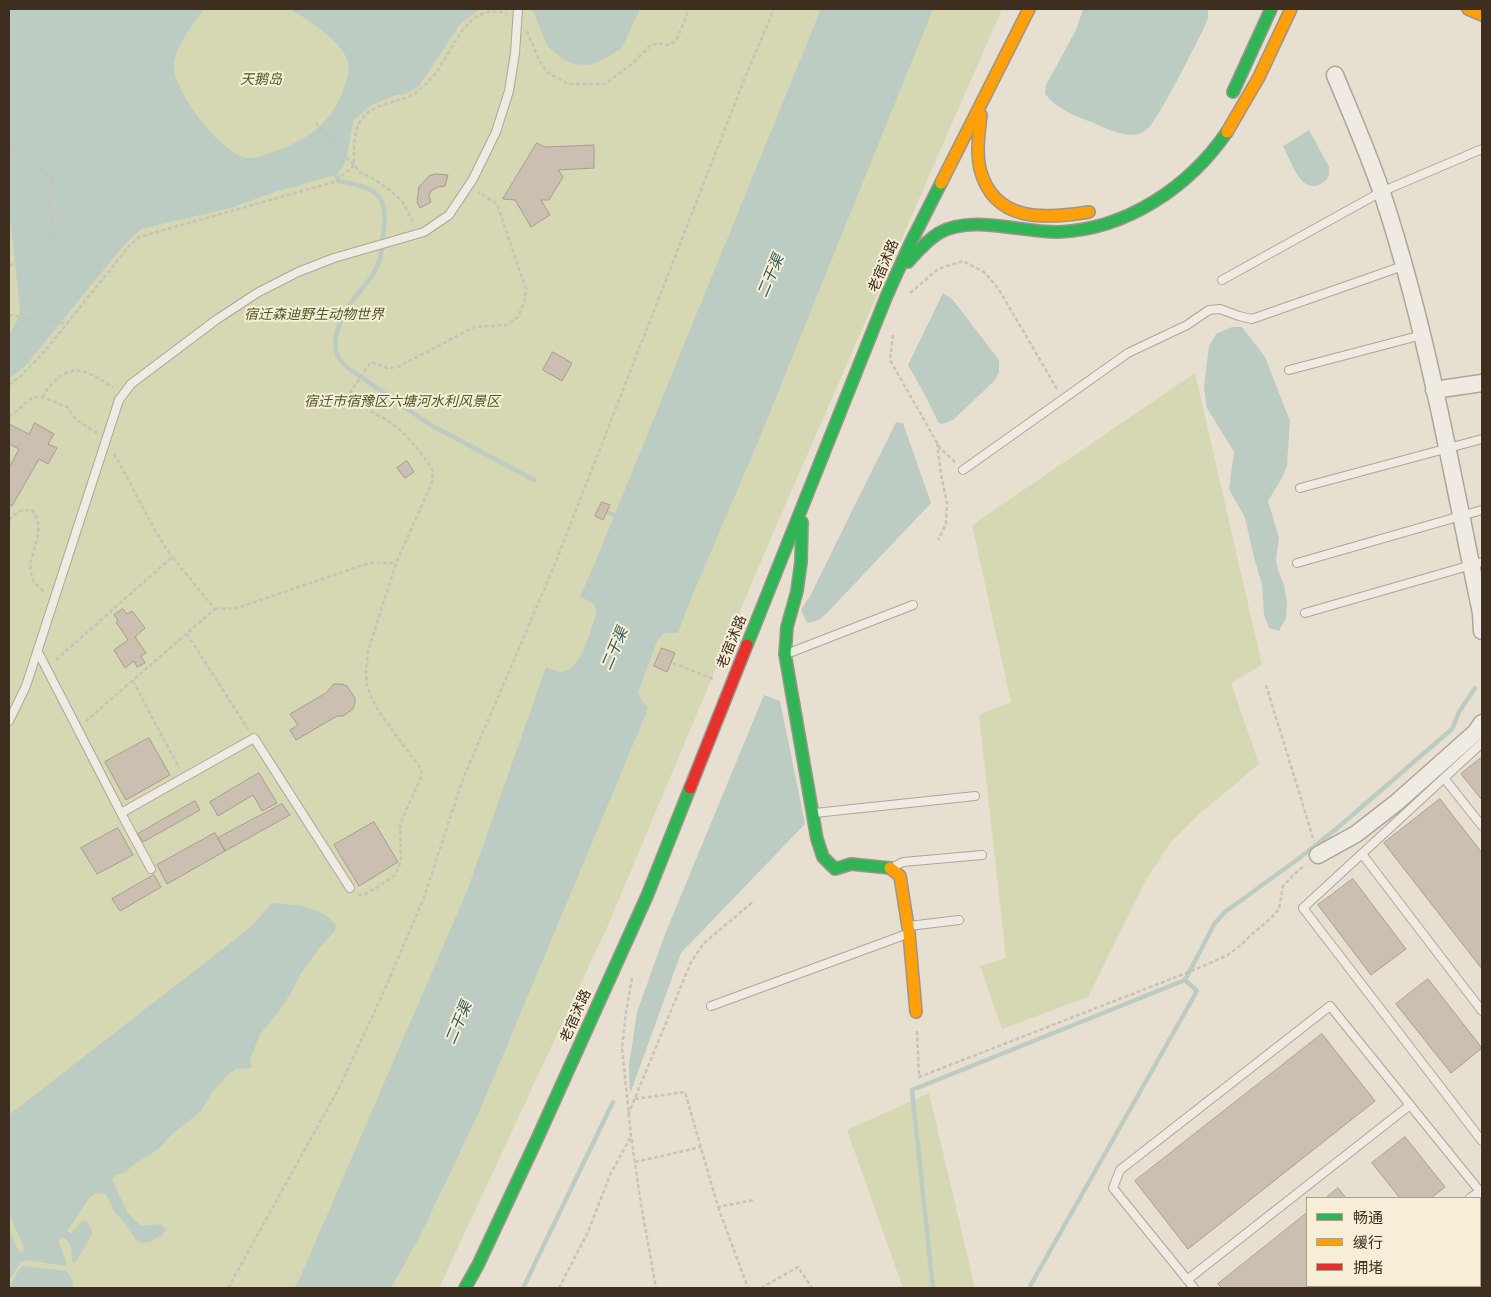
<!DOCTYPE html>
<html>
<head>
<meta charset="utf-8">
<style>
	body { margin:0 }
	#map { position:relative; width:1491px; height:1297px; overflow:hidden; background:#e7e0d1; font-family:Merriweather,"Noto Sans SC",serif }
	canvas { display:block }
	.frame { position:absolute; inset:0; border:10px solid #3d2e20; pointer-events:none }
	.legend { position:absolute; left:1306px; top:1197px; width:175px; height:90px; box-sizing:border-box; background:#f7eed8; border:1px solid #ada18e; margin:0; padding:6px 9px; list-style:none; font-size:15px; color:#3d2e20 }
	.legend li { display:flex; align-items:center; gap:10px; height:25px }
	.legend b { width:25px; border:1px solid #ada18e }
</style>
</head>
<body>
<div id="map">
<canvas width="1491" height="1297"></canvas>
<div class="frame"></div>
<ul class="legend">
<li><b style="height:6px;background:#30b455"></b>畅通</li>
<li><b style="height:6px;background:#ff9f0a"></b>缓行</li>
<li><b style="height:6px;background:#e5322d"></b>拥堵</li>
</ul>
</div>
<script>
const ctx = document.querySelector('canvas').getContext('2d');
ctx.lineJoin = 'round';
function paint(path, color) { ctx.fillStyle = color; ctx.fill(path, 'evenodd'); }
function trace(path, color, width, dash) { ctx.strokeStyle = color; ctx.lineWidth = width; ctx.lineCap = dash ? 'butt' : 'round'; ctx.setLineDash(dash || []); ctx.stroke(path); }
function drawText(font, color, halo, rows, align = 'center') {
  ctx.font = font + ' Merriweather,"Noto Sans SC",serif'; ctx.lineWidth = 4; ctx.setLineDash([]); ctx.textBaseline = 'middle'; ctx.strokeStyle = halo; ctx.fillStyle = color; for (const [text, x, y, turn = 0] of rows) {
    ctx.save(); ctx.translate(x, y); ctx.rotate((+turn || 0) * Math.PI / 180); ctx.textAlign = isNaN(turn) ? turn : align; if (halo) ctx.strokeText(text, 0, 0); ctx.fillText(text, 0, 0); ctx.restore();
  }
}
paint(new Path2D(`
	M9,9H1002L767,547L609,923L439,1288H9Z
	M1195,373L1262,665L1231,683L1259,764L1197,816L1171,842L1146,880L1088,997L1002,1029L980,966L1006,958L979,715L1011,702L972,525Z
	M929,1093L974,1284L972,1288H903L847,1130Z`), '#d6d7b3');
paint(new Path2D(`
	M9,9H204C194,23 174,48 174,65C172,89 223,158 249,158C259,158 268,154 278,150C311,138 334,120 345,85C348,76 350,68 347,59C339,39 308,21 291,9H480L460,24L419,86L405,94L395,95L370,106L353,121L347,157L343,167L336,175L278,191L230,208L141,229L132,237L119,251L26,365L9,379V336L17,321L20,309L9,208Z
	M532,9H640L622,48L603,60L588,65L575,64L564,60L548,47Z
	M821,9H933L757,444L692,596L678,633H664L657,641L638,693L644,704L648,707L645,716L480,1110L420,1236L391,1288H294L299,1280L467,891L546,667C551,669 556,672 561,672C582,671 591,628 597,611C595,602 587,600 580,597L597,558Z
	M1083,9H1208V18L1202,32C1193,49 1157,124 1145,131C1130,141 1107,129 1094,123C1075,116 1058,110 1045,94L1046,85L1076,30Z
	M1309,130L1329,167C1330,175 1329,178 1322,183C1302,197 1291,161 1283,146Z
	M943,293L953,300L999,360V372L995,380L953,420L941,424L938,422L926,397L908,365Z
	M1232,327H1242L1265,357L1290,421L1287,465L1282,478L1268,501L1279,538L1276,559L1278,570L1284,585L1287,603L1286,618L1279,631L1269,628L1264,614L1262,584L1254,558L1245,518L1229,489L1234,452L1207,408L1204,387L1209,346L1216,334Z
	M896,422L903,423L931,503L827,613L819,620L807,623L801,610L810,596Z
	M764,695L780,701L805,824L681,953L630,1094L629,1065L637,1012L665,934Z
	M272,903C295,905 320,905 336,925L335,931L320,947L301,973L294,988L279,1011L260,1034L251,1057L250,1062L252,1068L236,1069L228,1075L213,1091L200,1112L171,1135L160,1148L136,1163L124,1173L116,1175L112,1179L127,1212L141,1226L160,1224L166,1229L162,1235L150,1242L142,1243L137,1241L124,1222L114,1211L106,1194L97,1193L89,1198L67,1231L71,1233L82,1221L87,1222L91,1228L92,1234L75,1263L72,1261L71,1247L67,1240L63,1237L59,1240C59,1249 66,1257 67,1266L26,1260L21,1262L9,1280V1229L18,1250L22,1253L25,1250L9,1213V1115L251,927Z
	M23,1266L67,1271L72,1280L73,1288H9L19,1269Z`), '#bcccc2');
trace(new Path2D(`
	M336,175L339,181C376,188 390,194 383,235C382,244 382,256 378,265C373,277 364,286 356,296C344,311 327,341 340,360C342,363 345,365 348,368L429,424L534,480
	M609,513L619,517
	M523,1288L613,1102
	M933,1288L912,1090L1185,980L1215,923L1225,912L1298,859L1335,830L1452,729L1459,712L1475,688
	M1029,1288L1197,991L1185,980`), '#bcccc2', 4.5);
const building = new Path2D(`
	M537,143L545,147L594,145V168L558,170L563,177L549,200H541L550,215L531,227L515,200L503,199Z
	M436,174L448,175L445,186L438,187L431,191L429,196L431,202L420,208L417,202L419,187L429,176Z
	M553,352L572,363L562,381L543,370Z
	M35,423L54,434L48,444L57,448L48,464L39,459L12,506L9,504V468L19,449L9,444V424L29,434Z
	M407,461L414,472L405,478L397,468Z
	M602,502L610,505L603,520L595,516Z
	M123,609L127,614L132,611L145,628L135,637L146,653L141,656L145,663L137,667L134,661L125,668L114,650L128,640L116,622L118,620L114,615Z
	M662,648L675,653L667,672L654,666Z
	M334,684H342L347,686L355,698V703L353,709L343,716H337L296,740L290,730L298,725L290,714L326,693Z
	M149,738L170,775L126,800L105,762Z
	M1482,757V800L1461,774Z
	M259,773L277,803L262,811L253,795L218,816L210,802Z
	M1440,799L1482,853V969L1384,843Z
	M195,801L200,810L143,842L138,834Z
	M282,804L290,815L225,851L218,838Z
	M374,822L398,862L359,886L334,845Z
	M118,828L133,855L97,874L81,848Z
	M215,833L225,851L167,884L157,865Z
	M154,875L161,887L120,911L112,899Z
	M1353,879L1406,949L1371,975L1318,905Z
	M1428,979L1482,1048L1451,1073L1396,1004Z
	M1322,1034L1375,1101L1188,1249L1135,1181Z
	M1405,1137L1445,1187L1431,1198H1400L1372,1163Z
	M1338,1188L1346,1198H1326Z
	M1307,1213V1286H1323L1320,1288H1222L1218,1284Z
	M1480,1242L1482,1245V1288H1403L1407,1286H1480Z`);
paint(building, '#cbbfb2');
trace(building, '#a89c90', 1);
const lane = new Path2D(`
	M1222,280L1381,192L1482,149
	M1289,370L1422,335
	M963,470L1128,353L1187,325L1209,310L1220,309L1239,316L1252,319L1403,266
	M1300,488L1482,439
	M1297,563L1482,510
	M1305,613L1482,562
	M38,652L121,813L254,738L350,888
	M789,653L913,605
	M9,721L26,686L119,400L131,384L216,320L257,293L298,272L334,258L424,232L449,215L473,179L496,132L509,91L515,53L518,9
	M1482,743L1303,908L1482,1141
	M1444,778L1482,826
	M121,813L151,869
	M815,813L975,796
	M1362,854L1482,1011
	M893,867L903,862L982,855
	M909,926L959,920
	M711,1006L907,934
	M1470,1198L1480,1191
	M1187,1280L1410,1105
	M1194,1288L1113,1188L1120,1170L1330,1006L1482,1194
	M1358,1288L1361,1286`);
const street = new Path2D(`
	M1335,75C1352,116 1370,157 1384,199C1428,334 1452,474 1481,613L1482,631
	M1434,390L1482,383
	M1318,855L1356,834L1396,803L1476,732L1482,723`);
const fast = new Path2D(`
	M1233,92L1271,9
	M908,262C917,252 926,241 939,233C972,214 1022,233 1059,232C1127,229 1189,187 1227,132
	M802,522L801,562L797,591L787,627L785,654L817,839L823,857L835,869L851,864L890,868
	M747,645L887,295L910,244L941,183
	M465,1288L478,1265L538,1137L647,896L690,788`);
const slow = new Path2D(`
	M1468,9L1482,15
	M981,115C979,133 976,152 980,169C994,223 1045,219 1089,212
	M1227,132L1259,77L1291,9
	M941,183L1029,9
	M890,868L900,876L909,933L916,1012`);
const jam = new Path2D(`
	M690,788L747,645`);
trace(lane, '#ada599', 10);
trace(street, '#ada599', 19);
trace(fast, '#9c958a', 14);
trace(slow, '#9c958a', 14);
trace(jam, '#9c958a', 14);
trace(new Path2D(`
	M527,31L539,60L547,72L568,84H605L632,64L650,46L658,43L668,45L676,41L689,9
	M316,123L360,172L372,178L391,191L402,201L414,223
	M9,147L12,150L22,152L54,181L49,191L53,235L9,266
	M910,293L938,269L963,261L984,272L998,288L1057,389
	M9,315L68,324
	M893,335L890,360L940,448L955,462
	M9,385L22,375L44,352L130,245L139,237L334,182L354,165C354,151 353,133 361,120C373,101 402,104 418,91C424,86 430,80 435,74C453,51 467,0 507,14
	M42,397C65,362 82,365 113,388
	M9,417L33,397H42L67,407L76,420L97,433
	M937,443L941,474L947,503L946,524L938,540
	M114,454C134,488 149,524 172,557
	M9,520L19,511L32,510C54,538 9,568 45,592
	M215,609L237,608L369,563H396
	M187,634L248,729
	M56,660L172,557L215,609L86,721
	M673,663L713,679
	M133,681L179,768
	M1266,685L1314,841
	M358,895H363L378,887L395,875L401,861L400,824L422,775L421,769L379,712L372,699L367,685L366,671L368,651L396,563L432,483L433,470C421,453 410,438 394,425C379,414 360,408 349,394L371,362L387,368L398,367L474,327L506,325L518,317L524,303L526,289L497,204L478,192
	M632,978L626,1012L622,1048L631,1136L641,1204L656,1288
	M917,1031L919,1077L1189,972L1228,955L1241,945L1250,936L1271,918L1279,909L1283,886L1292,876L1305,865
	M635,1099L685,1092L718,1207L754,1200
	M628,1115L691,962L704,943L754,901
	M635,1162L701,1147
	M718,1207L748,1288
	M228,1288L339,1088L385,989L424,897L463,779L555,564L746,75L774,9
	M559,1288L588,1232L610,1175L630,1138
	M761,1288L798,1267L812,1288`), '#c8c2b9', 2.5, [4, 2.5]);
trace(lane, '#efebe3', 8);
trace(street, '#efebe3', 16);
trace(fast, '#30b455', 11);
trace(slow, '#ff9f0a', 11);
trace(jam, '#e5322d', 11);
drawText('italic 14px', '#4d5a26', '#f7eed8', [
	["天鹅岛",261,80],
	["宿迁森迪野生动物世界",314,315],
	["宿迁市宿豫区六塘河水利风景区",402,402]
]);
drawText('14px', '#3d2e20', '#f7eed8', [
	["老宿沭路",884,266,-67],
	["老宿沭路",732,642,-68],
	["老宿沭路",576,1016,-66]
]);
drawText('italic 15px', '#2f5d5a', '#f7eed8', [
	["二干渠",771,276,-67],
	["二干渠",615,649,-67],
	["二干渠",459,1023,-67]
]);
</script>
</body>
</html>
